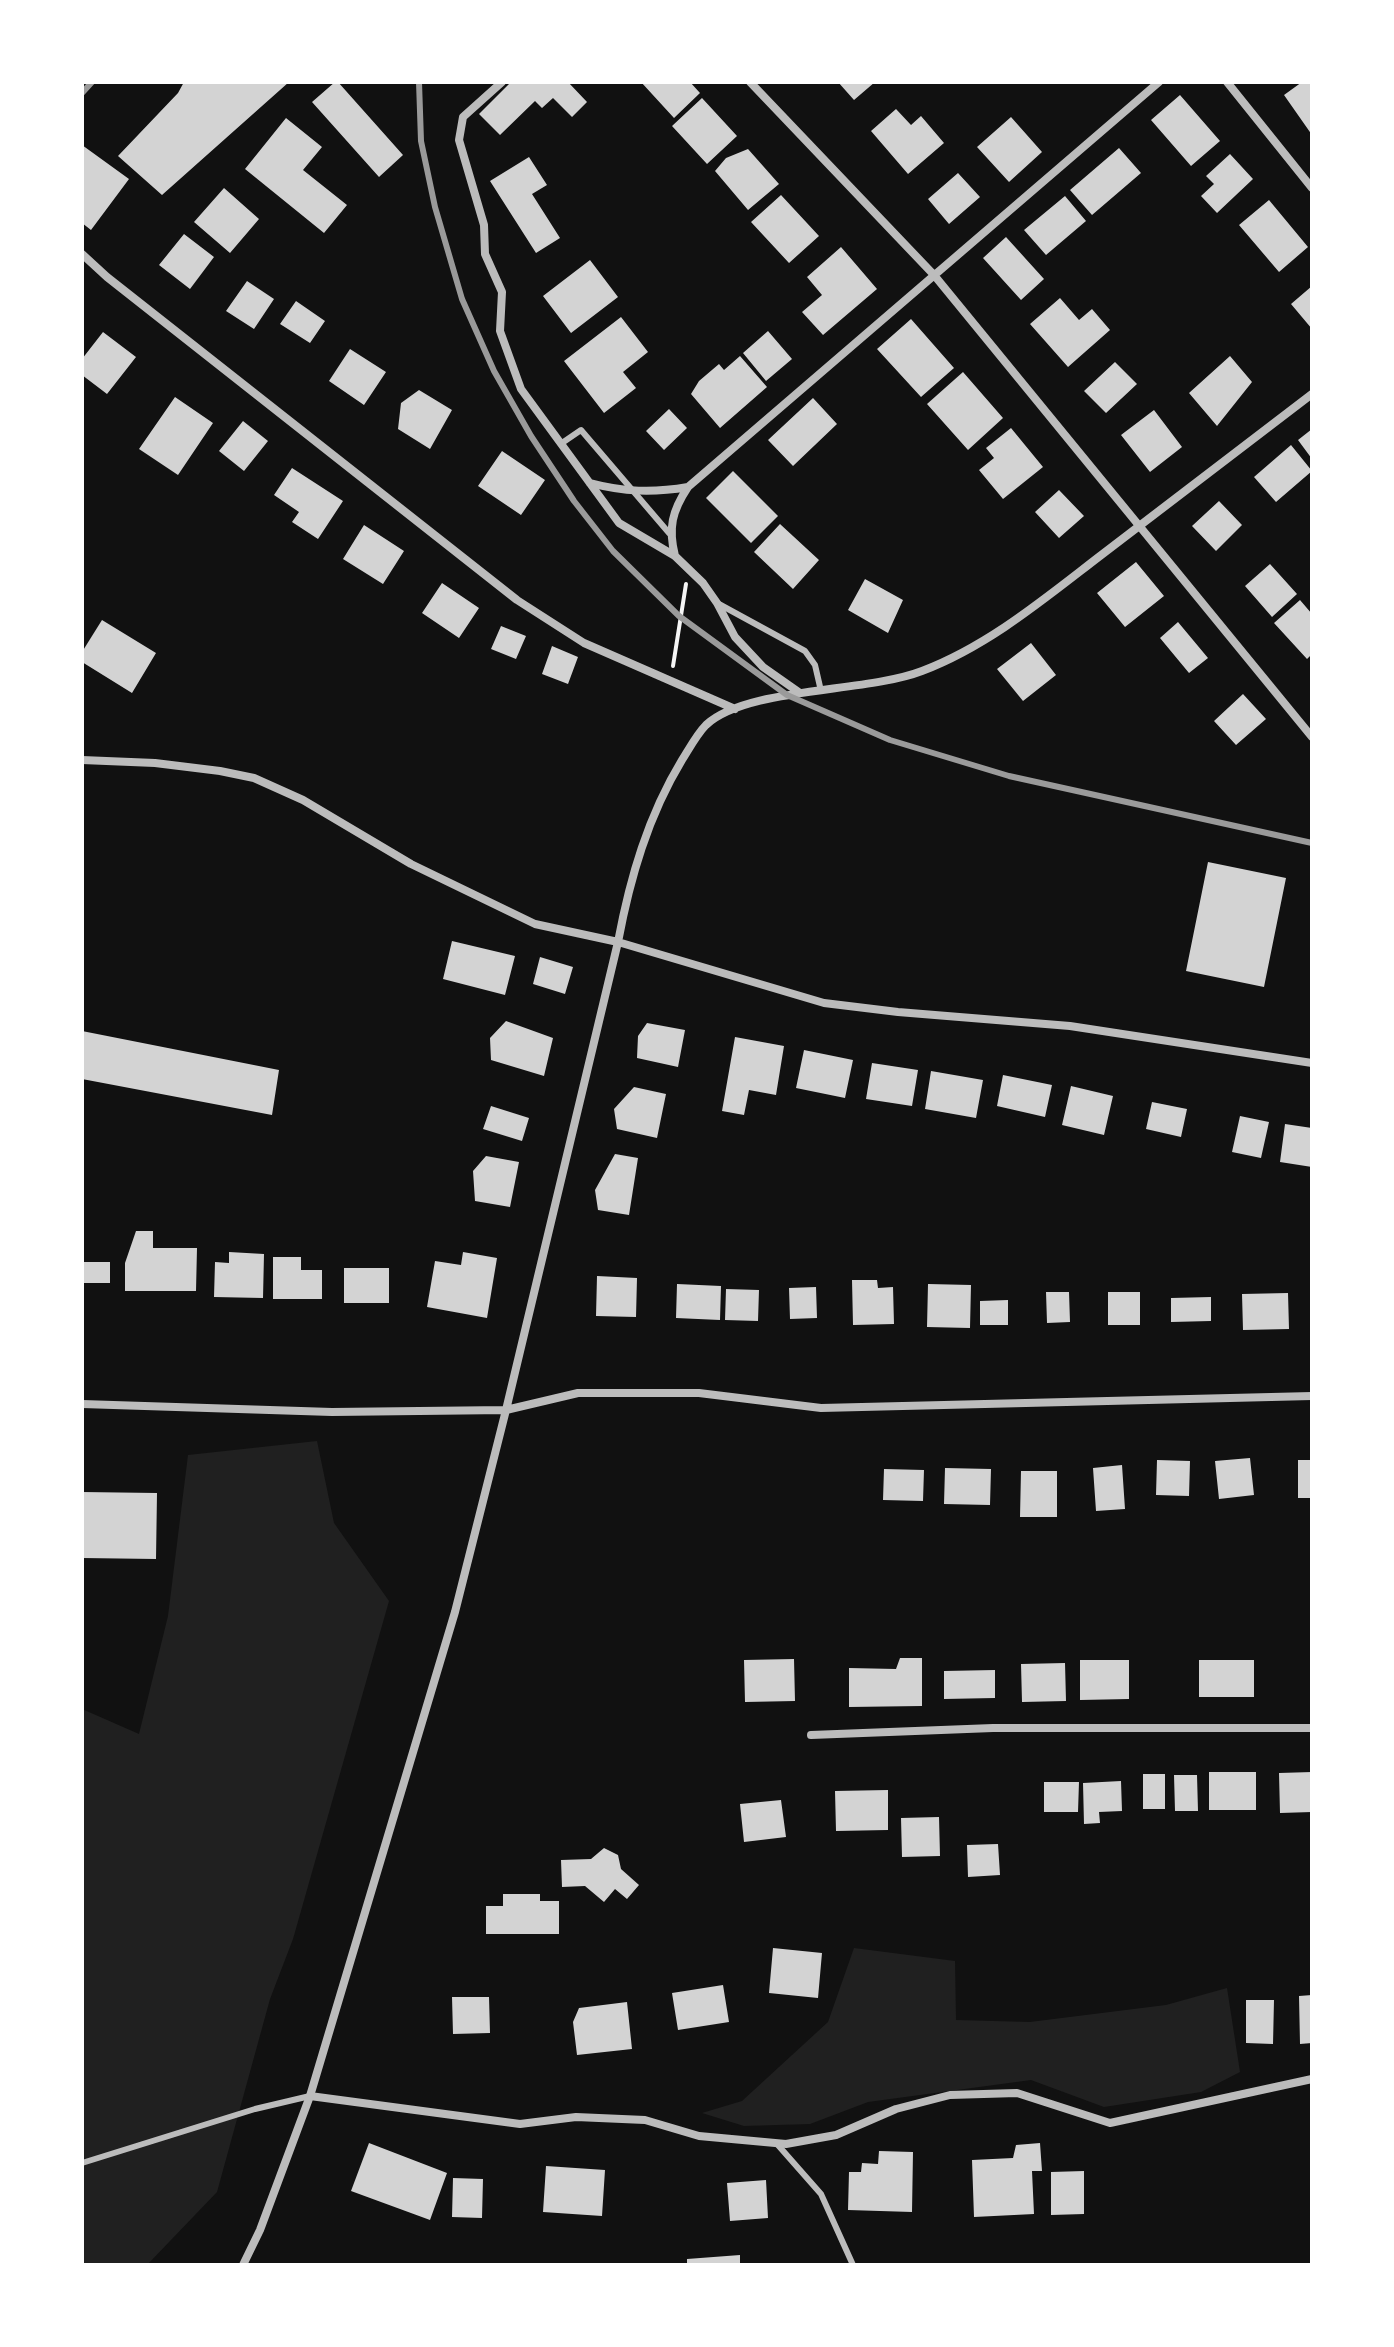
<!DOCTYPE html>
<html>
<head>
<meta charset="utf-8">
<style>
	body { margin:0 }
	#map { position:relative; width:1394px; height:2347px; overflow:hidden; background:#111; font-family:"Nunito Sans",sans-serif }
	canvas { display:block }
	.frame { position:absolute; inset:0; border:84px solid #fff; pointer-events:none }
</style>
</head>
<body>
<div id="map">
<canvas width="1394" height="2347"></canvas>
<div class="frame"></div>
</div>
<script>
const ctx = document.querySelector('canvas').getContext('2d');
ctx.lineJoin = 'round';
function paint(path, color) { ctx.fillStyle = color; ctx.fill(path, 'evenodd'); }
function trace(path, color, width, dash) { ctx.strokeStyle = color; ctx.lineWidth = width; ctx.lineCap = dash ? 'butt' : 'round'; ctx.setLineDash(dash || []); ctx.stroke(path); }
paint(new Path2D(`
	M317,1441L334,1523L389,1601L293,1939L270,1999L217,2192L147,2265H82V1709L139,1734L168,1616L188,1455Z
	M854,1948L955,1961L956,2020L1030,2022L1166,2005L1227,1988L1240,2072L1201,2092L1104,2107L1031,2080L868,2102L810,2124L744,2126L702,2113L742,2101L828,2022Z`), '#202020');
paint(new Path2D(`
	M184,82H289L162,195L118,156L178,93Z
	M335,82H338L403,155L379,177L312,102Z
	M511,82H568L587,102L572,117L553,98L542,108L535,101L500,135L479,114Z
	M641,82H690L700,93L674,118Z
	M838,82H875L854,100Z
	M1302,82L1312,84V135L1284,95Z
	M1180,95L1220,141L1191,166L1151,120Z
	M702,98L737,136L707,164L672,126Z
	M896,109L911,125L921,116L944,143L908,174L871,131Z
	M1011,117L1042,152L1009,182L977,147Z
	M286,118L322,147L303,170L347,205L324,233L245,169Z
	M82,145L129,179L91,230L82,223Z
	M1119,148L1141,173L1092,215L1070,190Z
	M748,149L779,184L748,210L715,171L726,158Z
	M1230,154L1253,179L1217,213L1201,196L1214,184L1206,176Z
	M529,157L547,185L532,194L560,238L536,253L490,181Z
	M958,173L980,197L949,224L928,199Z
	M224,188L259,219L230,253L194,222Z
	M781,195L819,236L789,263L751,222Z
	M1065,196L1086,221L1046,255L1024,230Z
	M1269,200L1308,247L1279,272L1239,225Z
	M184,234L214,257L190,289L159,265Z
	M1006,237L1044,279L1021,300L983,258Z
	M841,247L877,289L823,335L802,312L822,295L807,277Z
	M590,260L618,297L571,333L543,296Z
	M247,281L274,299L254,329L226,311Z
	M1312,286V329L1291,304Z
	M1060,298L1079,320L1092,309L1110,330L1068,367L1030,324Z
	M296,301L325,321L310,343L280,324Z
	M621,317L648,352L623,372L636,388L604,413L564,361Z
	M911,319L954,368L921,397L877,349Z
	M768,331L792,359L766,381L743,353Z
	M103,332L136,357L107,394L82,375V359Z
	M350,349L386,372L364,405L329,381Z
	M740,356L767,387L720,428L691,394L699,381L719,364L724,370Z
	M1230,356L1252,382L1217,426L1189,393Z
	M1115,362L1137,384L1106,413L1084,391Z
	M963,372L1003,418L968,450L927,404Z
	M419,390L452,410L430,449L398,429L401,403Z
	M175,397L213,423L178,475L139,449Z
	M813,398L837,424L793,466L768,440Z
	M669,409L687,428L664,450L646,431Z
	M1154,410L1182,447L1150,472L1121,435Z
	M243,421L268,441L244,471L219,451Z
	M1011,428L1043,467L1003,499L979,470L994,458L986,448Z
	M1312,429V459L1298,440Z
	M1291,445L1312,471L1276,502L1254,477Z
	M502,451L545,480L521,515L478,486Z
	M292,468L343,501L318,539L292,522L299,512L274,495Z
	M733,471L778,516L751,543L706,498Z
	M1059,490L1084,516L1059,538L1035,512Z
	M1219,501L1242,525L1216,551L1192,526Z
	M780,524L819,560L793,589L754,552Z
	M364,525L404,551L383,584L343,559Z
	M1136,562L1164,596L1125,627L1097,593Z
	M1270,564L1297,594L1272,617L1245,586Z
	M865,579L903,600L888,633L848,610Z
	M442,583L479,608L459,638L422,613Z
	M1300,600L1312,614V654L1307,659L1274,623Z
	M102,620L156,653L132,693L82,662V652Z
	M1178,622L1208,658L1189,673L1160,638Z
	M501,626L526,636L516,659L491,649Z
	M1031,643L1056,675L1023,701L997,669Z
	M552,646L578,657L568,684L542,674Z
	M1243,694L1266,719L1236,745L1214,721Z
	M1208,862L1286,878L1264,987L1186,971Z
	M452,941L515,956L505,995L443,979Z
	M540,957L573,967L565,994L533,984Z
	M506,1021L553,1038L544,1076L491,1060L490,1038Z
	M647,1023L685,1030L678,1067L637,1058L638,1036Z
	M82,1031L279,1070L272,1115L82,1079Z
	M735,1037L784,1046L776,1095L749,1090L744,1115L722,1111Z
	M804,1050L853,1060L845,1098L796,1088Z
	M872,1063L918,1070L912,1106L866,1099Z
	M931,1071L983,1080L976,1118L925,1109Z
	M1003,1075L1052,1085L1045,1117L997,1106Z
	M1071,1086L1113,1096L1104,1135L1062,1125Z
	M634,1087L666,1094L657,1138L617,1129L614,1109Z
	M1152,1102L1187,1109L1181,1137L1146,1129Z
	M491,1106L529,1118L522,1141L483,1129Z
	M1240,1116L1269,1122L1261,1158L1232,1152Z
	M1285,1124L1312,1128V1167L1280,1162Z
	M615,1154L638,1158L629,1215L598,1210L595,1190Z
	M486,1156L519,1162L510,1207L475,1201L473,1171Z
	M136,1231H153V1248H197L196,1291H125V1263Z
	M229,1252L264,1254L263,1298L214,1297L215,1262L229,1263Z
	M463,1252L497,1258L487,1318L427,1307L435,1261L461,1265Z
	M273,1257H301V1270H322V1299H273Z
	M82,1262H110V1283H82Z
	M344,1268H389V1303H344Z
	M597,1276L637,1278L636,1317L596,1316Z
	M852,1280H877L878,1288L893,1287L894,1324L853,1325Z
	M677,1284L721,1286L720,1320L676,1318Z
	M928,1284L971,1285L970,1328L927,1327Z
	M816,1287L817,1318L790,1319L789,1288Z
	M726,1289L759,1290L758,1321L725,1320Z
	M1046,1292H1069L1070,1322L1047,1323Z
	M1108,1292H1140V1325H1108Z
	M1288,1293L1289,1329L1243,1330L1242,1294Z
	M1211,1297V1321L1171,1322V1298Z
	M1008,1300V1325H980V1301Z
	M1250,1458L1254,1495L1219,1499L1215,1461Z
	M1157,1460L1190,1461L1189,1496L1156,1495Z
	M1298,1460H1312V1498H1298Z
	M1122,1465L1125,1509L1096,1511L1093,1468Z
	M945,1468L991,1469L990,1505L944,1504Z
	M884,1469L924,1470L923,1501L883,1500Z
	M1021,1471H1057V1517H1020Z
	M82,1492L157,1493L156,1559L82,1558Z
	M900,1658H922V1706L849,1707V1668L896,1669Z
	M794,1659L795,1701L745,1702L744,1660Z
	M1080,1660H1129V1699L1080,1700Z
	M1199,1660H1254V1697H1199Z
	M1065,1663L1066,1701L1022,1702L1021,1664Z
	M995,1670V1698L944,1699V1671Z
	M1209,1772H1256V1810H1209Z
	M1312,1772V1812L1280,1813L1279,1773Z
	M1143,1774H1165V1809H1143Z
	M1174,1775H1197L1198,1811H1175Z
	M1121,1781L1122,1811L1099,1812L1100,1823L1084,1824L1083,1783Z
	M1044,1782H1079L1078,1812H1044Z
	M888,1790V1830L836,1831L835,1791Z
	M781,1800L786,1837L744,1842L740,1804Z
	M939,1817L940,1856L902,1857L901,1818Z
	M998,1844L1000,1875L968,1877L967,1845Z
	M604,1848L618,1855L621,1869L639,1885L627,1899L615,1889L604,1902L585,1886L562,1887L561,1860L591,1859Z
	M503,1894H540V1901H559V1934H486V1906H503Z
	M773,1948L822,1953L818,1998L769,1993Z
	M723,1985L729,2022L678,2030L672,1993Z
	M1312,1995V2043L1300,2044L1299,1996Z
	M452,1997H489L490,2033L453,2034Z
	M1246,2000H1274L1273,2044L1246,2043Z
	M627,2002L632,2049L577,2055L573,2022L579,2008Z
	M369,2143L447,2173L430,2220L351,2191Z
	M1040,2143L1042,2171H1032L1034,2214L974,2217L972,2160L1013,2158L1016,2145Z
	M879,2151L913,2152L912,2212L848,2210L849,2172H861L862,2163L878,2164Z
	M546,2166L605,2170L602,2216L543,2212Z
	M1084,2171V2214L1051,2215V2172Z
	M453,2178L483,2179L482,2218L452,2217Z
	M766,2180L768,2218L730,2221L727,2183Z
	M740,2255V2265H687V2259Z`), '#d3d3d3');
trace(new Path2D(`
	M673,666L686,584`), '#f5f5f5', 4);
trace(new Path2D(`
	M562,443L581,430L669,533
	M717,603L805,651L815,665L821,691
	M777,2144L821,2194L853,2265
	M82,2163L255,2109L310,2096`), '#bcbcbc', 6);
trace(new Path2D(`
	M502,82L463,117L459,140L484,225L485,254L502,292L500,331L521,389L619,523L675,556L703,583L717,603L735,637L763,667L800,693
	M750,82L934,275L1312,737
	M1227,82L1312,188
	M82,254L107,277L517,600L584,643L735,709
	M590,483C624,492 653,493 688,487L1159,82
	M675,556C668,528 672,511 688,487
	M82,760L155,763L220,771L254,778L303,800L411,864L535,924L618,942L824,1003L898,1012L1070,1026L1312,1063
	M82,1404L332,1412L506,1410L578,1393H699L821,1408L1312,1396
	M811,1735L993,1728H1312
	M310,2096L520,2124L576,2117L645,2120L699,2136L786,2144L836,2135L896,2109L950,2095L1017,2093L1110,2123L1312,2079
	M243,2265L260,2230L310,2096L455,1612L506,1410L618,942C630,878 648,816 682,760C689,749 697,734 706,725C747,687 865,693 922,671C988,646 1044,599 1100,556C1171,502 1241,448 1312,394`), '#bcbcbc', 8);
trace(new Path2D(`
	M419,82L421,141L435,207L462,299L494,371L531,436L574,501L613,551L679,616L787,695L890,740L1009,776L1312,843
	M82,93L92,82`), '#9a9a9a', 6);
</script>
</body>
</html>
